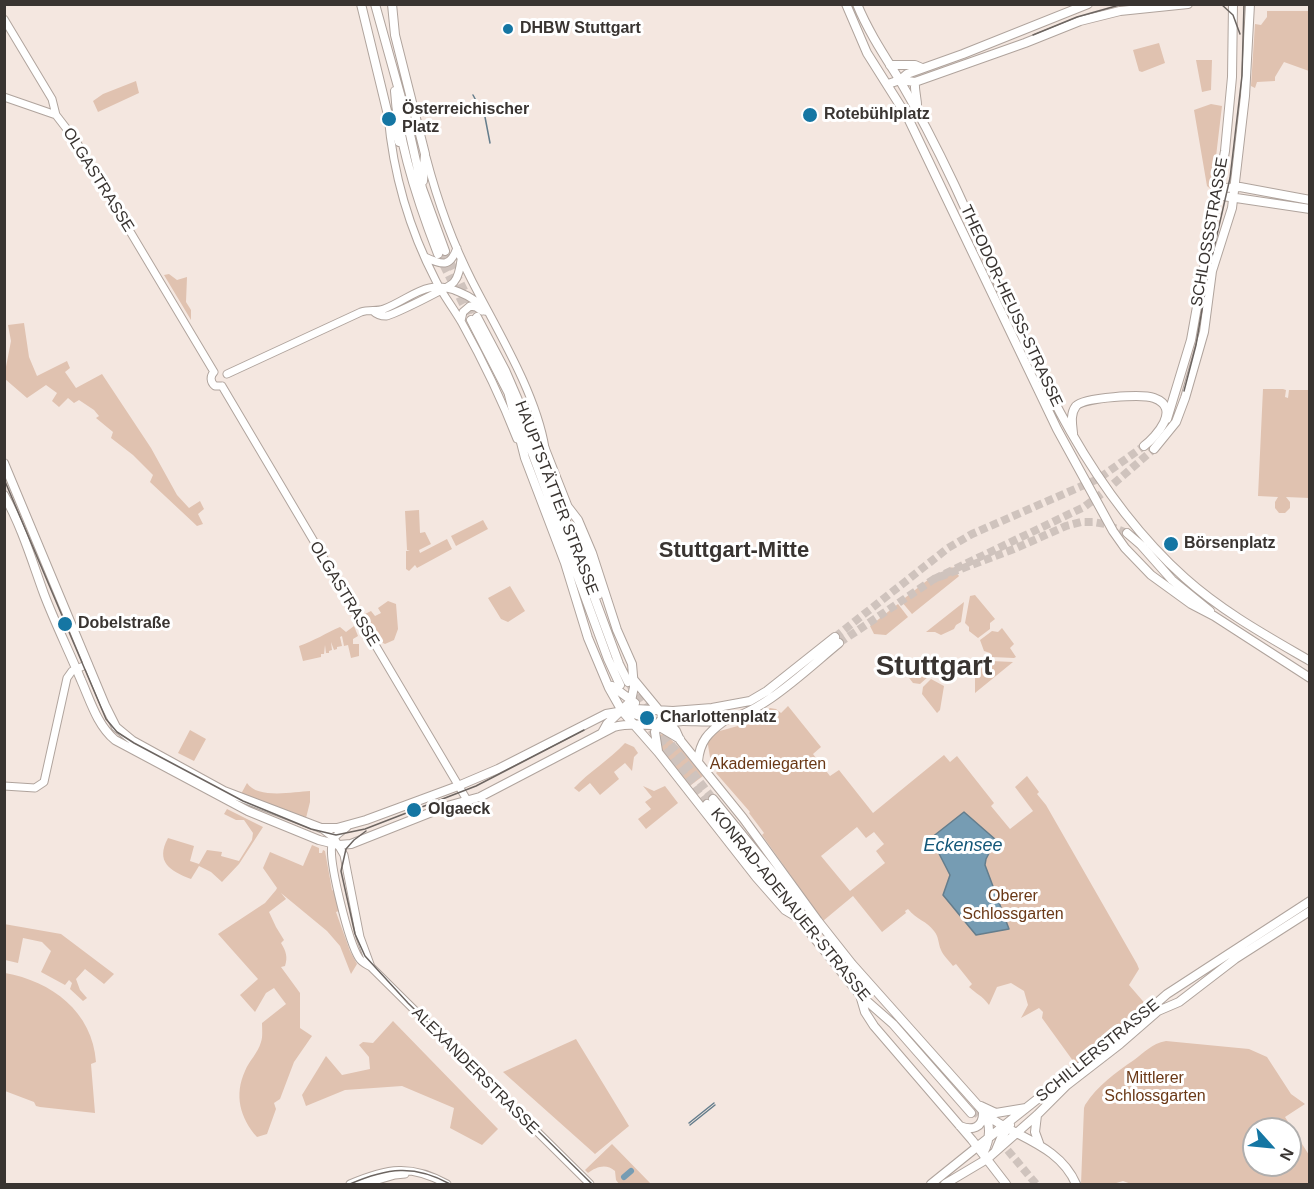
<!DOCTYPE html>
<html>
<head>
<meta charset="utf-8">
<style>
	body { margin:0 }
	#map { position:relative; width:1314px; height:1189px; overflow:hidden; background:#f4e7e0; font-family:Arial,sans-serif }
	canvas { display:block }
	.frame { position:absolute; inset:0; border:6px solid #393431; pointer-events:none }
	.north { position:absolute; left:1242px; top:1117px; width:60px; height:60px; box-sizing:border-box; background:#fff; border:2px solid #b0aead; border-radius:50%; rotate:117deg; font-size:16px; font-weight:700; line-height:24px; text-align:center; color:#393431 }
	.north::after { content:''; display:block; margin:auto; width:21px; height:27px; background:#1576a3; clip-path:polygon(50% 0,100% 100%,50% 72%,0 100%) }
</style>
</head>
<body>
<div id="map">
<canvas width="1314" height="1189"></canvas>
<div class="frame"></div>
<div class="north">N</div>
</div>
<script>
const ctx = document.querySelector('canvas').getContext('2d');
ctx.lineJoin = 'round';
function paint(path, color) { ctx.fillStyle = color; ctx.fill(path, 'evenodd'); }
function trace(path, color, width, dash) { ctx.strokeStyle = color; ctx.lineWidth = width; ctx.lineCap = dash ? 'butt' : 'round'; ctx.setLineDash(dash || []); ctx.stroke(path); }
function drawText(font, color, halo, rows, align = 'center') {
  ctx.font = font + ' Arial,sans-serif'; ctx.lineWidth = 6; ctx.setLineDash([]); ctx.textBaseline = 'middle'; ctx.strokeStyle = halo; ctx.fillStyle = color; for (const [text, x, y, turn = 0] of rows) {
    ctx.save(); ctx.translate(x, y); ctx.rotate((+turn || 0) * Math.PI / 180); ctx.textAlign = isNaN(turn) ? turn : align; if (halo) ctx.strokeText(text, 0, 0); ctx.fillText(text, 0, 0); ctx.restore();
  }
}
paint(new Path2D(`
	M1267,11H1309V71L1284,62L1275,77V81L1257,82L1255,88L1251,86L1255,24L1261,25L1267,17Z
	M1159,43L1165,63L1142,72L1139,71L1133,50Z
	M1196,60H1212L1211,90L1202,92Z
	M136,81L139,93L98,112L93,101L103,94Z
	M1211,104L1222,106L1212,190L1207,186L1194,110Z
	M169,274L177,280L187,277L186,302L191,310V320L164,275Z
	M24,323L29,357L37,376L67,361L70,368L65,372L76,388L102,374L151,448L177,495L189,508L200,501L204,509L198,514L203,524L197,526L150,482L153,475L133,455L111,438L113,432L96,418L99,416L94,410L79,400L74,403L68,398L59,407L52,401L57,393L46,385L27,398L5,379V372L11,341L8,325Z
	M1263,389H1283L1286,390L1285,397L1288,398L1289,390H1309V498L1286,497L1290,502V508L1285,513H1279L1275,508V502L1278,497L1258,496Z
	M419,510L420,533L425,532L431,544L419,550L420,553L447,539L452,549L417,568L415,565L409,571L406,569V551H410L407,550L405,511Z
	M483,520L488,529L456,546L451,536Z
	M952,567L959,576L958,577L912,614L901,601L929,579L944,574Z
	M510,586L525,611L508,622L501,619L488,598Z
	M975,595L995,619L990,623V629L978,638L969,631V627L965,623L970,596Z
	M388,601L396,604L398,629L394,640L385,644L381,642L365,614L371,611L375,616L381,613L378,608Z
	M964,602L961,622L956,625L954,629L941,635L935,632H926Z
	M898,604L908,617L886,635L874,634L870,626Z
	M354,626L358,636L353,639V644H359V656L351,658L348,645L344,646L342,636L340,637L342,646L337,647V649L334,650L331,642L332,650L329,651V653H326L325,645L324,654H321V657L303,661L299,646C314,641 326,633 340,627L346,632Z
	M1002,628L1014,644L1010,648L1016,657L1014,658L992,657L990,653L984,651L980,640L992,631L998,632Z
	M991,661L1013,662L975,693V677L983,666L988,665Z
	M900,662H926L929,676L920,684L913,683L899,665Z
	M931,679L944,686L940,710L937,713L922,694L923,687Z
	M788,706L821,747L813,754L830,776L839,770L873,813L944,755L950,762L957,756L994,803L991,806L1010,829L1033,811L1015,787L1027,776L1039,792L1037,794L1046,805L1137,964L1139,969L1129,985L1148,1007L1076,1065L1042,1018L1043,1012L1039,1008L1021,1018L1028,1005L1024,991L1011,983L997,987L989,1005C982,995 976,994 969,987L972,984L956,964L953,966C949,961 943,955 941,950C938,943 939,937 934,931C927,921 917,920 908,909L905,911L906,913L882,932L853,896L823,921L762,835L764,833L749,813L750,812L716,773L720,769L710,757L708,745L706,743L716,732L745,724L770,708L776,709L781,713ZM857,827L866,838L874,832L884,844L876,851L885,863L850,891L821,856Z
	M190,730L206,739L194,761L178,753Z
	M664,733L681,749L703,776L687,788L662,756L658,736Z
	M625,743L634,747L638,753L634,757L632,771L625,763L614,772L619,779L600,795L590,783L579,792L574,788C589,772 609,760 625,743Z
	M247,783C257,799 293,792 310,791V802L306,818L241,794Z
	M643,786L654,791L665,786L678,803L646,829L638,819L651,809L645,802L652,797Z
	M227,809L263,827L239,864L222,882L211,872L199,866L191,879C170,871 155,862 168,838L194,846L190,861L199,864L207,850L222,852L221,856L239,861L252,840L253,833L244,820H236L224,814Z
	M312,845L319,848V853H322L323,850L325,851L332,890L335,892L339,911L336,912L350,951L357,964L351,974L340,946L327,931L281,893L286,899L269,912L276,927L284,940L281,943C286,951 288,957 285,966L281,967L300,993V1028L312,1036L294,1062L280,1099L274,1103L276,1109L267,1134L257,1137C240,1118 234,1095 245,1071C249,1061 258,1053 261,1042C263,1037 262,1029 262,1023L286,1004L274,988L266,993L255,1012L240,995L258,979L218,934L265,903L276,890L277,888L263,868L270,852L303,866Z
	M4,924L61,934L114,974L104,984L85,969L76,979L80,990L87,998L83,1001L70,989L72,983L69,980L65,985L41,972L51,951L42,942L23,938L18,963L5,960Z
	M5,973C51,981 93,1012 96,1062L91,1064L95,1113L40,1107L36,1106L34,1102L5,1091Z
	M393,1021L498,1129L482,1145L450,1128L454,1108L402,1086L345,1090L306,1106L302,1095L326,1056L342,1075L370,1069L369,1057L359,1045L363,1042L373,1043Z
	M576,1039L629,1126L595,1154L503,1072Z
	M1166,1041L1249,1049L1267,1057L1291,1094L1305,1104L1285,1117L1309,1155V1184H1131L1123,1181L1113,1184H1081L1084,1108L1085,1105C1098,1085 1115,1073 1134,1060C1145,1052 1151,1044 1166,1041ZM1254,1129H1290V1165H1254Z
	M612,1144L651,1184H619L616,1180L615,1171C606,1163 596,1167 588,1173L585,1170Z`), '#e0c2b0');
const water = new Path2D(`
	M964,812L996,840L986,859L985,865L1009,929L976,935L943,895L950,875L931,838Z`);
paint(water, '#769cb3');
trace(water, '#647d8c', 1.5);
trace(new Path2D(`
	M473,95L485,117L490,143
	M689,1123L714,1103
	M690,1125L715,1105`), '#647d8c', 1.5);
trace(new Path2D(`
	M624,1177L631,1171`), '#769cb3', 6);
trace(new Path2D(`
	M934,579L1084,507L1104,492L1154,449`), '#cfc3bd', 8, [8, 4]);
trace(new Path2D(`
	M445,251L477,317
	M438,254L471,320
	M835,637L948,548L972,534L1098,479L1144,446
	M839,643L934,579L1014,549L1066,526L1081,522H1093L1105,524L1127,533
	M630,685L667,739L713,799
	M644,720L707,804
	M973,1109L986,1124
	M1000,1141L1036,1184`), '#cfc3bd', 8, [8, 4]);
const tertiary = new Path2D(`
	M4,19L52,99L56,115L76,141L214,372
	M4,97L56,115
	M388,115C393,173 409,229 436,281C443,295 454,309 462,323C483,361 501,398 517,439
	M426,157C437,199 452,242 472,281C497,330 536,393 545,448
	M425,257C442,265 450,268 457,248
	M373,311C377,315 380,316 386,316C393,315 450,287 454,282C459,276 460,268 461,260
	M461,321L463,312L470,306L476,307L482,311
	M214,372C210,376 210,382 215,386H222
	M227,374L361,312C369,309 377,312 384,309C414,297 426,278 459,292C469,296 479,302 485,311
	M222,386L467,800
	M4,786L35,788L44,782L67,678L72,671L88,664
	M347,827C341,832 334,835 332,844C328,861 349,943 359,958C362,963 366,964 371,967L590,1184
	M321,828L334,838L344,855L360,937L371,967
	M350,1184C387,1168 411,1164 447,1184
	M364,1184L395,1175L405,1174`);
const secondary = new Path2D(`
	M890,65H915L922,68
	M900,80L907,74L963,54L1088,4
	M915,82C914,92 918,100 917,110
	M888,84L900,80L915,82L1025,43L1080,21L1120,11L1188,4
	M1216,195L1225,188L1240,187L1310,200
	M1216,195L1310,209
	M1167,419L1191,340L1225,151L1232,77L1233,4
	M1154,449L1176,422L1185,398L1204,332L1212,271L1232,208L1245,96L1250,4
	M931,1184L977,1147
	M945,1184L987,1159`);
const primary = new Path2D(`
	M361,4L388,115L392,120L399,142
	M375,4L405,112L422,188L445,251
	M392,4L395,35L425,154L423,181
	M846,4L867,53L908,118L1057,429L1113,531L1125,548L1151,575L1191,604L1214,616L1310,678
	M857,4C868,31 884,55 899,79C919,113 937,148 954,184C1018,321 1069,474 1185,578C1223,612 1267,636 1310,661
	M395,91C398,144 419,205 438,254
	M477,317L505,370L540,451L619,664L628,682
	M471,320L509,394
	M508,391L525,458L565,563L588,638L609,688L622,711L658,752L756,877L785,910L800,919
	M518,414L608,659L620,685
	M1073,433C1072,424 1070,414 1076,406C1084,397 1143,394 1154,398C1182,408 1156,437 1144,446
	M543,444L569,510
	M4,463L105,705L116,727L133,741L224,791L321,828H337L366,820L458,786L498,769L606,714L635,709L673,711L712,708L750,701L767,691L835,637
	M4,495C22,527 32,561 44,594C55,623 69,651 81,680C90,700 97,725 115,740L248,811L319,840L339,845L351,844L447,806L480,797L614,727C628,723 641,725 656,725C665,725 674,721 683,721C696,721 708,722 720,721C760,716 808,668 839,643
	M568,507L578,520L592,553L617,630L632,664L634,687L631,701L607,724L602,733
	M577,531L598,595
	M1127,533L1141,545L1172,580L1210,611
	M634,680L676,731L680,740L743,818L818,921L852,964L983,1111C992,1125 990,1140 983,1154
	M612,686L635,703
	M628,712L643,717L680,739
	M658,751L655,732L660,721
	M698,761C700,741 708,733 724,721
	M713,799L800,906
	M707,804L860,995L893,1024L971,1113
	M860,995L865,1012L874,1026L972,1140L1006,1184
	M981,1106L996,1113L1026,1108
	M986,1115C1017,1138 1059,1145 1076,1184
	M1037,1115L1035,1132L1039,1143
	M960,1126C972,1131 983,1128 983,1113
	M977,1147L1069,1074L1097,1055L1167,994L1310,901
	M996,1150L1001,1138L1010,1125
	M987,1159L1037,1115L1067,1085L1120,1044L1158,1011L1179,1002L1235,959L1310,911`);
trace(tertiary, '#b0a49d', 9);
trace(secondary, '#b0a49d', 10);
trace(primary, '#b0a49d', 10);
trace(tertiary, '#fff', 7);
trace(secondary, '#fff', 8);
trace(primary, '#fff', 8);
trace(new Path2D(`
	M1221,4L1233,15L1240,34
	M1033,35L1077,17L1123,4
	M1184,391L1196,345L1208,274L1230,178L1242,76L1244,4
	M4,479L106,719L117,732L134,743L243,801L311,829L336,835L365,829L476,786L584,730
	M366,831L354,840L346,849L341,871L355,934L365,956L408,1003L592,1184
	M350,1184C387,1168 414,1164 450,1184`), '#6c6561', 1.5);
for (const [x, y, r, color] of [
	[508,29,6,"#1576a3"],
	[810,115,8,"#1576a3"],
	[389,119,8,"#1576a3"],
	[1171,544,8,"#1576a3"],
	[65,624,8,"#1576a3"],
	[647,718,8,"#1576a3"],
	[414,810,8,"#1576a3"]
]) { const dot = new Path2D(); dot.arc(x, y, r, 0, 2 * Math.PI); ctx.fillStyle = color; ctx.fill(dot); trace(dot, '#fff', 2); }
drawText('bold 16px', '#393431', '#fff', [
	["DHBW Stuttgart",520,29],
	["Österreichischer",402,110],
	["Platz",402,128],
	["Rotebühlplatz",824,115],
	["Börsenplatz",1184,544],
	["Dobelstraße",78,624],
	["Charlottenplatz",660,718],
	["Olgaeck",428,810]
], 'left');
drawText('16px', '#393431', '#fff', [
	["OLGASTRASSE",98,180,58],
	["SCHLOSSSTRASSE",1210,232,-80],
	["THEODOR-HEUSS-STRASSE",1011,306,65],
	["HAUPTSTÄTTER STRASSE",556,498,69],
	["OLGASTRASSE",344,594,59],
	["KONRAD-ADENAUER-STRASSE",790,905,51],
	["SCHILLERSTRASSE",1098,1051,-39],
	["ALEXANDERSTRASSE",475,1071,45]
]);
drawText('16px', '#6a3816', '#fff', [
	["Akademiegarten",768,765],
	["Oberer",1013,897],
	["Schlossgarten",1013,915],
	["Mittlerer",1155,1079],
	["Schlossgarten",1155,1097]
]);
drawText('italic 18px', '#125678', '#fff', [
	["Eckensee",963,846]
]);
drawText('bold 22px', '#393431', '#fff', [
	["Stuttgart-Mitte",734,551]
]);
drawText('bold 28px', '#393431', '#fff', [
	["Stuttgart",934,667]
]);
</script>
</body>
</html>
